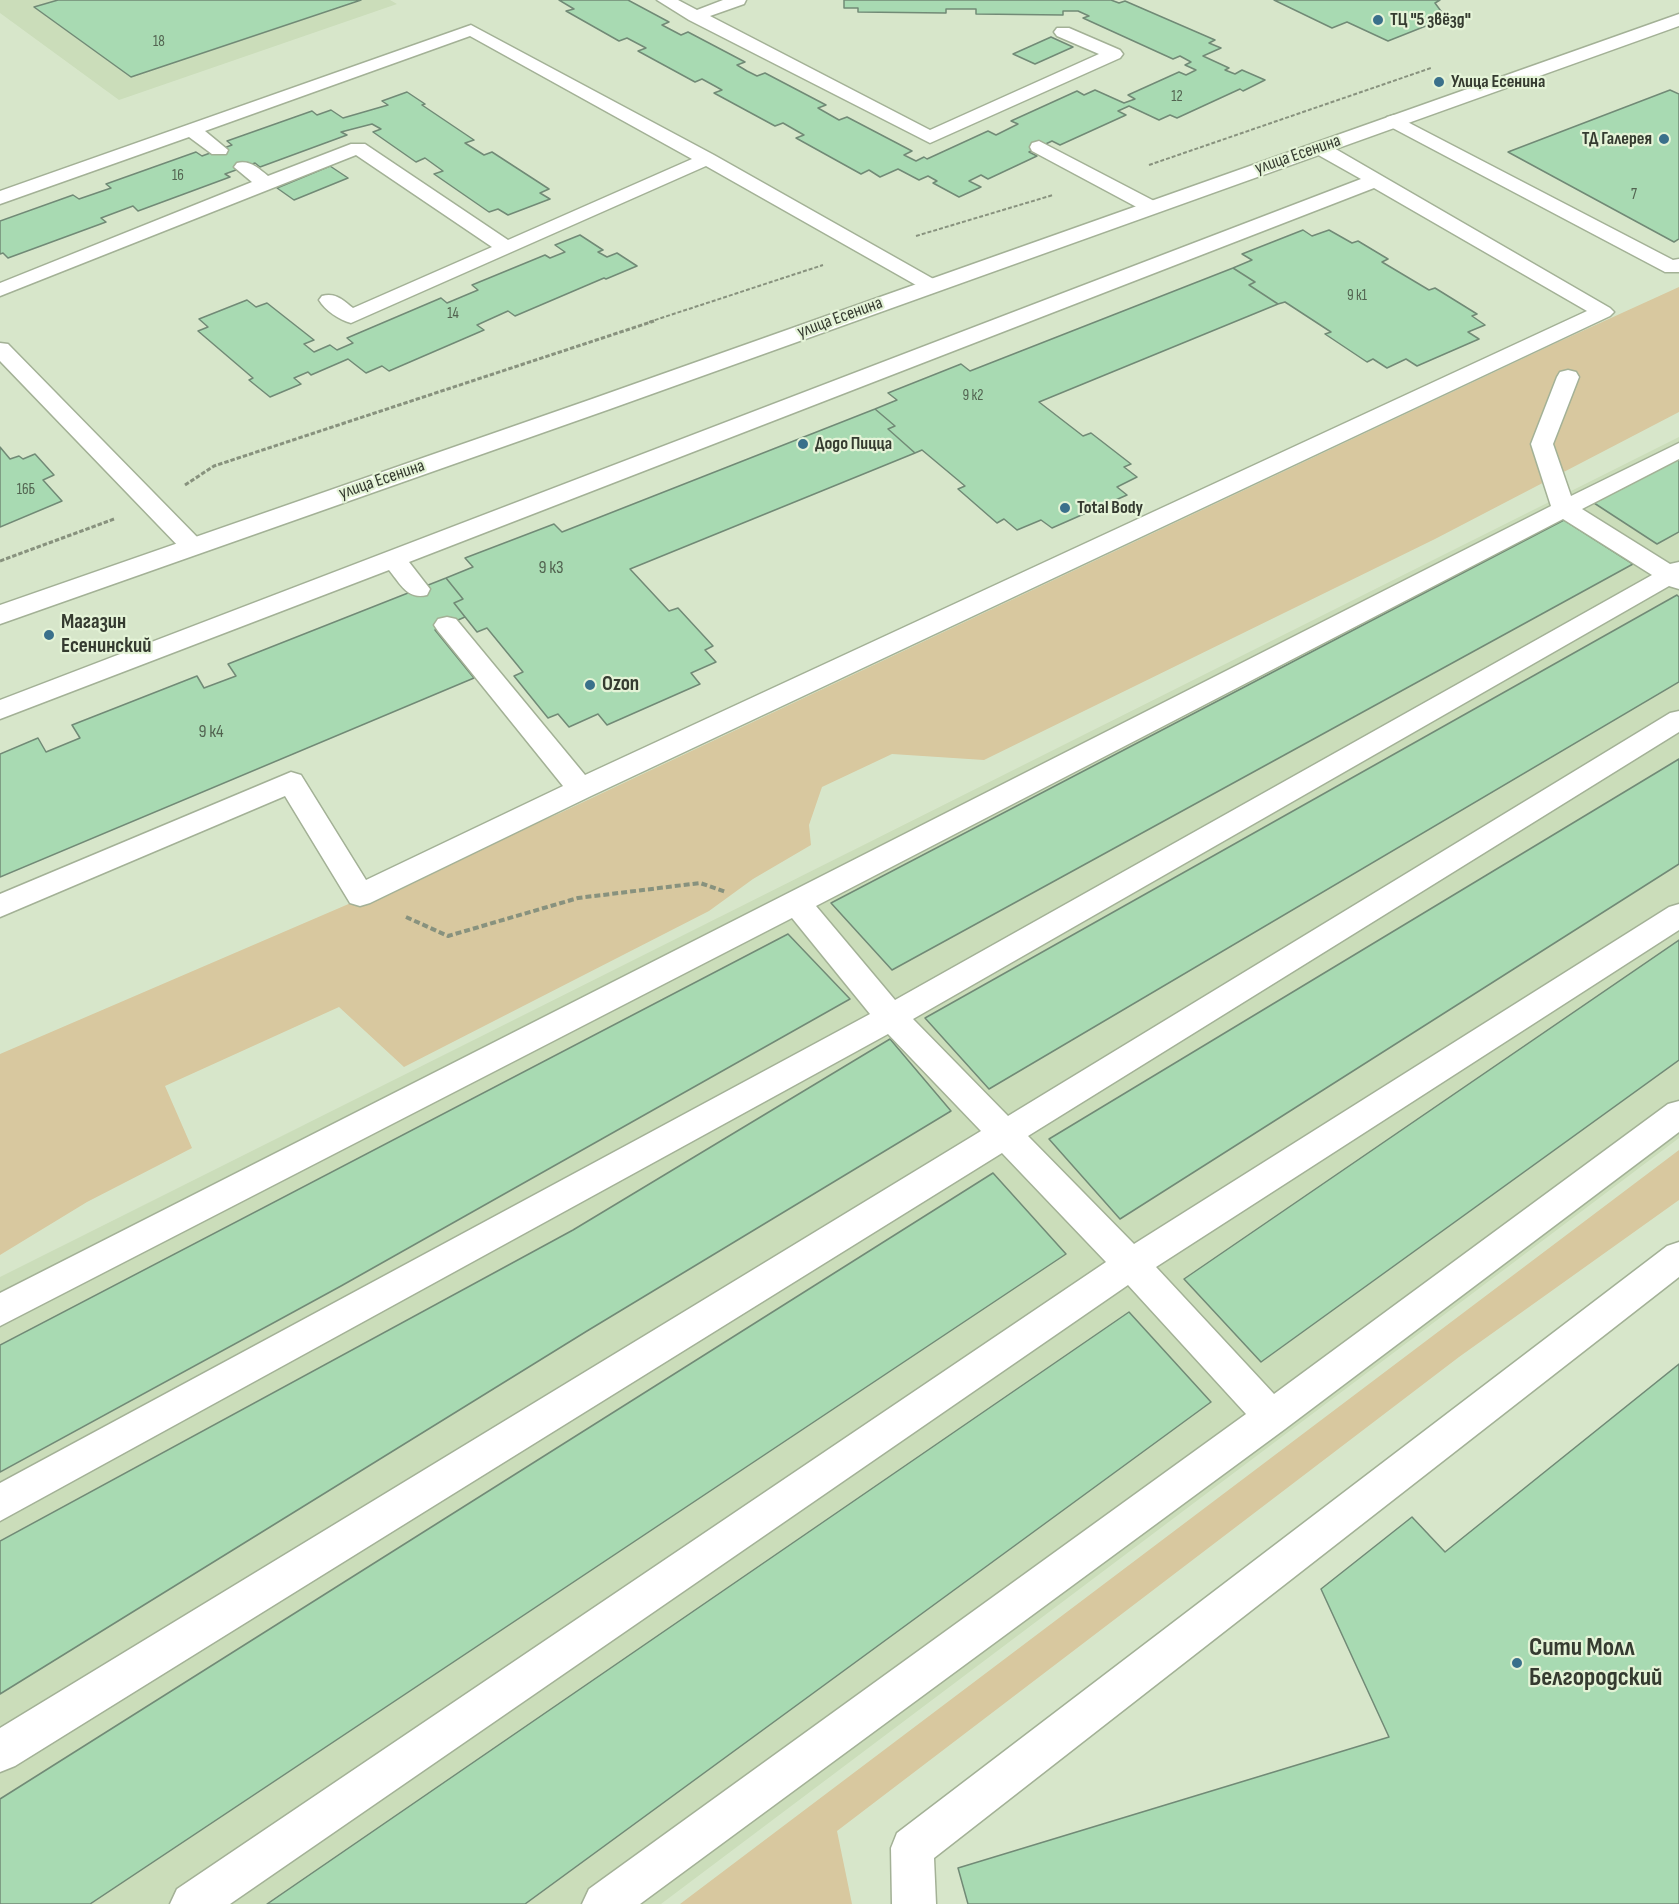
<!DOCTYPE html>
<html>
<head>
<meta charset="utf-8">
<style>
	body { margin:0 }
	canvas { display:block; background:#d7e6ca }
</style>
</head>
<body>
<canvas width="1679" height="1904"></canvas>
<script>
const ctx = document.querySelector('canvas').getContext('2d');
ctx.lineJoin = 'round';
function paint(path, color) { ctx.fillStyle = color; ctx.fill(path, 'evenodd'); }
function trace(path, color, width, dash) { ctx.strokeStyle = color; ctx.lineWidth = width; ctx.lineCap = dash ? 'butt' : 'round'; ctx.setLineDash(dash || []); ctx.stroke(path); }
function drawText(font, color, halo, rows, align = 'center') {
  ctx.font = font + ' "Sofia Sans Condensed",sans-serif'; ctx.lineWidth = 4.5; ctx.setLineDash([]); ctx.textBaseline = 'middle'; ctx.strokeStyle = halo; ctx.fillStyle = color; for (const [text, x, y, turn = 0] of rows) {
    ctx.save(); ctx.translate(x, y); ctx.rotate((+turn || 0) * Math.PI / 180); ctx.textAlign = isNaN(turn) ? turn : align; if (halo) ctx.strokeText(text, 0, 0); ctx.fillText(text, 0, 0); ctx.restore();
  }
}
paint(new Path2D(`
	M0,0H390L397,4L119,100L0,13Z
	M1679,437V1138L661,1904H0V1277Z`), '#cbddba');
paint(new Path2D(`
	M1679,287V412L1435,539L984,760L892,754L822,787L809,825L811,845L753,879L709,911L404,1067L339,1007L165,1086L192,1148L87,1202L0,1255V1054L560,813L1556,343Z
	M1679,1150V1200L1459,1357L837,1831L852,1904H680Z`), '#d8c89f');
const building = new Path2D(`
	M58,0H361L131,77L34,7Z
	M559,0H628L669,22L662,25L681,35L688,32L745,62L737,65L747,71L757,76L765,73L826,105L818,108L839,120L847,117L912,151L904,155L916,161L924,157L927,159L988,131L996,135L1018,124L1011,121L1077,91L1084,95L1095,90L1124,103L1135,99L1128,95L1179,72L1186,75L1196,70L1185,65L1191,62L1180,56L1173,59L1083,18L1089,16L1078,11H1063V15L976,14V9H946V13L858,12V8H844V0H1111L1119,3L1125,1L1215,40L1209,43L1221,48L1203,56L1229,68L1225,70L1235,74L1242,70L1265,80L1243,91L1240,89L1177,118L1170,115L1159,120L1129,106L1118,111L1126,115L1060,145L1052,141L1029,152L1037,156L988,179L981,175L969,181L981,187L959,197L933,183L937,181L928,176L919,180L898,169L880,177L869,170L861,174L796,138L804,135L783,123L775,126L714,93L722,90L713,85L702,79L695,82L638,51L646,48L627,38L619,41L566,11L574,9Z
	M1274,0H1440L1435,3L1446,18L1388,41L1347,22L1332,28Z
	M1051,37L1073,47L1035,64L1013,54Z
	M1670,90L1679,94V239L1674,242L1508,152Z
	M407,92L425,104L422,105L474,140L465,143L484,155L492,152L549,189L540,193L550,199L508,215L498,209L489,212L434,174L443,171L425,158L416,162L373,132L381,129L372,124L341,132L347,135L260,167L255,163L225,174L230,177L138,211L133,206L101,218L106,222L8,258L3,253L0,254V221L73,195L79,199L111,188L106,184L196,152L202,156L232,145L227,141L312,111L317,115L331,110L343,118L388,105L382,101Z
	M330,166L348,178L294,200L277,188Z
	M1303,230L1312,236L1329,230L1352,243L1358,241L1388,259L1382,262L1429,290L1435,288L1477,314L1472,316L1485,325L1468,332L1479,339L1417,366L1406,359L1387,368L1373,359L1367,362L1325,334L1331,332L1285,302L1278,304L1249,285L1255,282L1233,268L1252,260L1242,254Z
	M580,235L603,250L598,252L607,257L617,253L637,266L606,279L604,278L515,316L508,311L477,325L484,330L389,371L382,366L366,373L348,359L311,375L308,372L294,378L301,384L270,397L249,380L253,378L198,331L208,327L199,319L247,300L256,307L267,303L314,340L304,344L314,352L330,345L337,350L353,343L347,338L441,298L447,303L478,290L472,285L545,255L550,258L565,252L555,245Z
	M1233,268L1255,282L1249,285L1278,304L1039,402L1083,436L1091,433L1131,464L1124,467L1137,477L1117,487L1127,495L1052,528L1041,520L1017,530L1004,519L997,523L958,489L965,486L922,450L915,453L888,429L895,426L875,409L897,400L888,393L961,364L970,371Z
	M875,409L895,426L888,429L915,453L630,569L669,611L678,608L713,646L705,650L716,662L691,673L700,684L607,725L598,714L569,727L558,714L548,718L514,676L523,672L487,628L477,632L454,603L463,599L446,578L473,567L465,558L554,524L562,532Z
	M0,447L10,459L19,456L23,459L35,454L54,475L43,480L62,501L0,527Z
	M1679,459V532L1657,544L1594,503Z
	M1564,520L1633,564L892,970L831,903Z
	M446,578L463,599L454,603L465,617L435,630L474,678L0,877V754L38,738L46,752L80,738L72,725L197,676L204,688L236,676L228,664Z
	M1677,595L1679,597V682L989,1089L925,1018Z
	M1679,759V864L1120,1219L1049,1139Z
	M788,934L850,999L341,1286L0,1472V1345Z
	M1679,940V1060L1261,1362L1184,1279Z
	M890,1039L951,1111L587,1331L0,1694V1541L573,1230Z
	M993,1173L1066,1254L90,1904H0V1799Z
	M1129,1312L1211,1402L525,1904H267Z
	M1679,1364V1904H968L958,1868L1389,1737L1321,1589L1412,1517L1445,1552Z`);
paint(building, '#a8dab2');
trace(building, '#718a76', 1.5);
const service = new Path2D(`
	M657,0H678L697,10L723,0H746L744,4L710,16L930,130L1099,54L1057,36L1054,32L1057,28H1069L1120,50L1123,54L1120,58L930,143L689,20Z
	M471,25L714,155L937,281L940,285L937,289L930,291L923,289L706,166L351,323C339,320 325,310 319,300L322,296C335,292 343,300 353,308L492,247L356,155L0,296V283L252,182L234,167L237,163C250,160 258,168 268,176L351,144H365L508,240L692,159L470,36L205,131L228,150L226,154H212L189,137L0,204V191Z
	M1394,115L1673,260L1679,259V272H1665L1387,125L1385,121L1387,117Z
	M1039,141L1158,203L1161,207L1158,211H1144L1032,151L1030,147L1032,143Z
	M1320,142L1327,144L1610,308L1614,312L1610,316L591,796L370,903L360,906L350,903L285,796L0,917V894L291,772L301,775L366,880L563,786L438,631L434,625L438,619L447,617L456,619L585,775L1587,311L1374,188L409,562L430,589L427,595C407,600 400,583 389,570L0,719V700L1361,179L1313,152L1311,148L1313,144Z
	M0,343L8,344L201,541L204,546L201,551L192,554L183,551L0,361Z
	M1568,370L1576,372L1579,377L1553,444L1571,496L1679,443V459L1582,509L1670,564L1679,562V589L1669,586L913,1019L1008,1116L1670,713L1679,711V732L1028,1136L1134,1244L1669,907L1679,904V930L1156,1267L1274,1394L1668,1104L1679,1101V1132L1285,1429L640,1904H582L589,1889L1246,1414L1128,1285L230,1904H170L177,1889L1106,1262L1002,1153L15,1766L0,1772V1728L981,1131L888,1034L0,1521V1483L870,1014L792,918L0,1326V1293L1551,506L1531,444L1557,377L1560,372ZM1563,519L1652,575L895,1000L816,906Z
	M1679,1242V1277L934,1858L936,1904H892L891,1848L897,1833L1667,1246Z`);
const tertiary = new Path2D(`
	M1679,14V26L610,409L0,624V605L592,399Z`);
trace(service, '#a3b196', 3);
trace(tertiary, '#a3b196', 3);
trace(new Path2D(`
	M1149,165L1431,68
	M916,236L1053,195
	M649,322L823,265`), '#88927e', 2, [4, 2]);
trace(new Path2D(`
	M185,485L214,466L654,321
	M0,561L114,519`), '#88927e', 3, [4.5, 2]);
trace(new Path2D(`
	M406,917L448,936L578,898L700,883L726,892`), '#88927e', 4, [6, 3]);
paint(service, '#fff');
paint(tertiary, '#fff');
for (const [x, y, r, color] of [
	[1378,20,6,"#3a708b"],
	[1439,82,6,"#3a708b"],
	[1664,139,6,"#3a708b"],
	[803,444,6,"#3a708b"],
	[1065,508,6,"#3a708b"],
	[49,635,6,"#3a708b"],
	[590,685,6,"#3a708b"],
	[1517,1663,6,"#3a708b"]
]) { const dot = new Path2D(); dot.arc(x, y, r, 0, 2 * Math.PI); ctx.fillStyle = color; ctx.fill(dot); trace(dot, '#e4f3d7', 2); }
drawText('15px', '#526350', null, [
	["18",159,42],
	["12",1177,97],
	["16",178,176],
	["7",1634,195],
	["9 к1",1357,296],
	["14",453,314],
	["9 к2",973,396],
	["16Б",26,490]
]);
drawText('bold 18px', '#353b30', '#e4f3d7', [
	["ТЦ \"5 звёзд\"",1390,20],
	["Улица Есенина",1451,82],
	["ТД Галерея",1652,139,"right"],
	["Додо Пицца",815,444],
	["Total Body",1077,508]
], 'left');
drawText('18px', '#353b30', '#e4f3d7', [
	["улица Есенина",1298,155,-19],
	["улица Есенина",840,318,-20],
	["улица Есенина",382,480,-19]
]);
drawText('18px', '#526350', null, [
	["9 к3",551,568],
	["9 к4",211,732]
]);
drawText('bold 21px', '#353b30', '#e4f3d7', [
	["Магазин",61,623],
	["Есенинский",61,647],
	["Ozon",602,685]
], 'left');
drawText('bold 26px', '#353b30', '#e4f3d7', [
	["Сити Молл",1529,1648],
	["Белгородский",1529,1678]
], 'left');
</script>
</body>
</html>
